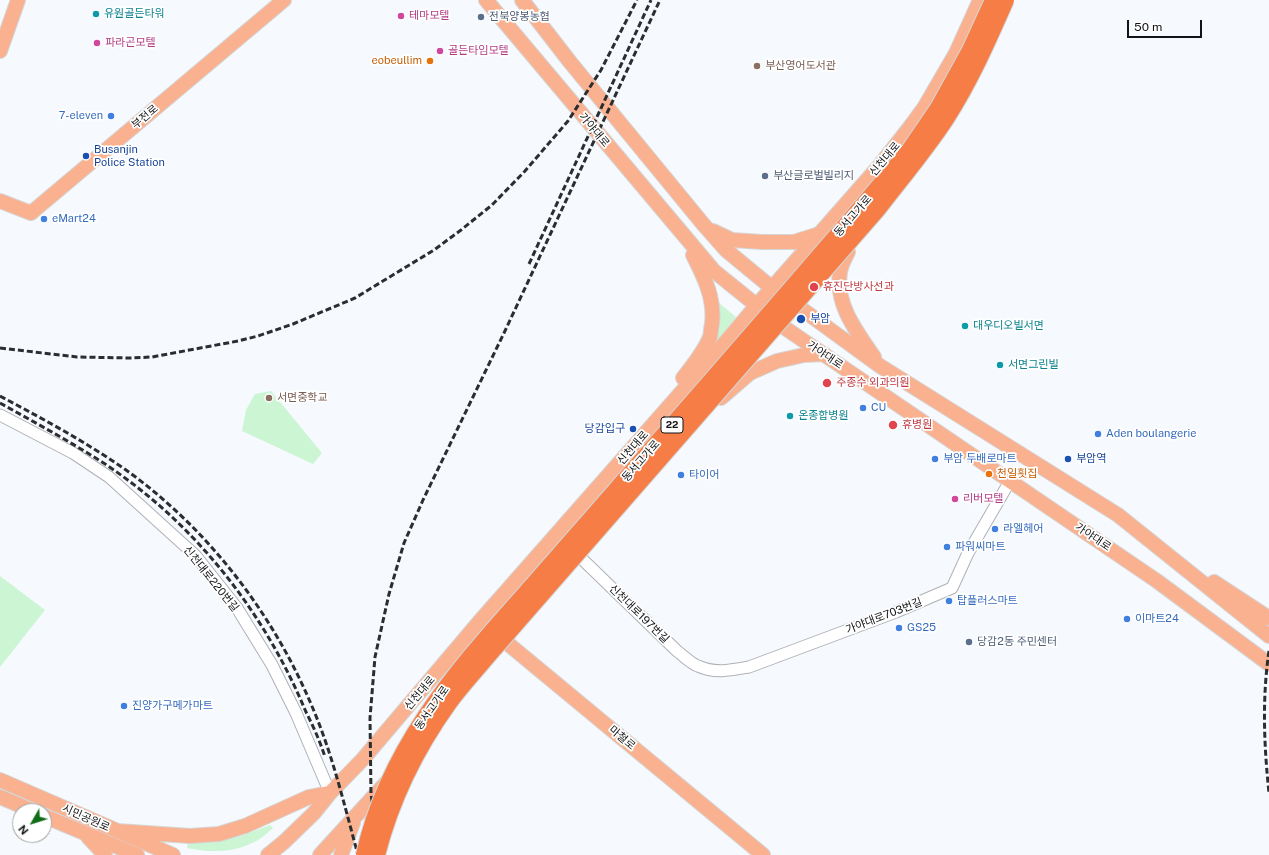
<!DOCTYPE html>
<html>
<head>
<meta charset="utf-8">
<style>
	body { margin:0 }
	#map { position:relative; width:1269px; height:855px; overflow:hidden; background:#f6f9fe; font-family:"Public Sans",sans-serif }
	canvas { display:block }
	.north { position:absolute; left:12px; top:803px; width:40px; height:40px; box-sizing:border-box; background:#fff; border:1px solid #a1a1a2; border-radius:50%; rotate:231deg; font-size:11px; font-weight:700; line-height:16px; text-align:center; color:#131416 }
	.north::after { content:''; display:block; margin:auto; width:14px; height:18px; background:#0e6b16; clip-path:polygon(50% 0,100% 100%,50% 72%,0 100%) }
	.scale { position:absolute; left:1127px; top:20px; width:75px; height:18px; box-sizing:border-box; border:2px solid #131416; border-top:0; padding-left:5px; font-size:12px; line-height:14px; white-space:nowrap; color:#131416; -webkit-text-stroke:3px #fff; paint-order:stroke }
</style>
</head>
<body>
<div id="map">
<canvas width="1269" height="855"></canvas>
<div class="north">N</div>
<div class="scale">50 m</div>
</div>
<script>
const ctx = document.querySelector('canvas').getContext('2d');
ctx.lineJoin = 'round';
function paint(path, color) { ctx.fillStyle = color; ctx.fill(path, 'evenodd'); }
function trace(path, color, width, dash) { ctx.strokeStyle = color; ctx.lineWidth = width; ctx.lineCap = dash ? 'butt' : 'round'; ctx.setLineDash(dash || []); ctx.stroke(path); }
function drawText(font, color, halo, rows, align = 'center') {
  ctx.font = font + ' "Public Sans","Noto Sans KR",sans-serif'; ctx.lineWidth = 3.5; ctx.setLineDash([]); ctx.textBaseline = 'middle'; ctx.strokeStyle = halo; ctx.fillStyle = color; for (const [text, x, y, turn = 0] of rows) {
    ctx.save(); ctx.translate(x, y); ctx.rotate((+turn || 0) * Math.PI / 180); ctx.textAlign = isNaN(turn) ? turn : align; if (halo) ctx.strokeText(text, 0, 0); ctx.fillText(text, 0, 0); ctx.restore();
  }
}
paint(new Path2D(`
	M718,302L736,317L716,344L712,342C720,328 719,318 718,302Z
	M271,391L322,453L313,464L242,431L246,410L255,394Z
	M0,576L45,610L0,667Z
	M270,825L273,828C268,832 263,837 258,840C236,853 211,853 187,848L188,842L202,843L241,836Z`), '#ccf5d4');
const minor = new Path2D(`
	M0,415L73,453L109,477L195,555L237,608L272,665L296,713L330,793
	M582,559L677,651C684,656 690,663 698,666C715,674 732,670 749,667L896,612L952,588L968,553L1010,481`);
const major = new Path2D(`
	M486,0L714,271L782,326L1157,581L1269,664
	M522,0L570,62L703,224L726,250L772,288L799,307L880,366L1118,515L1269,636
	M0,51L18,0
	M0,201L31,213L284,0
	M713,231L732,240L762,242H794L819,234
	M848,252C845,258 841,265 840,272C835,305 857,332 874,357
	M683,378C693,365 704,352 710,337C711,333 711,328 712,324C715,298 704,277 693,255
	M721,398L750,373L777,361L804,355L824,354
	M1214,582L1269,618
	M495,633L763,855
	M0,780L173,855
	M0,797L33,811
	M44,816L137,855
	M117,831L190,836L219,834L245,826L309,797L330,793
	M88,837L105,855
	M268,855L284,842L314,813L330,793L363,759L480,621L730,337L757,305L880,165L910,127L924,108L956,53L980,0
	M320,855L386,783
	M341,855L353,823`);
trace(minor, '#afb1b6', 13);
trace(major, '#d5d5d5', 16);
trace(minor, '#fff', 11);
trace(major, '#fab190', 14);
trace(new Path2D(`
	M529,264L651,0
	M0,348L77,357L131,358L152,357L238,341L258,336L293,324L355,298L434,250L461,230L492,205L525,171L568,121L601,70L637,0
	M0,396C43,419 86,442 126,470C207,528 272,612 311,704C332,752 344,804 358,855
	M0,403C34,422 69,441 102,462C194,522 264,611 306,712C313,726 320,741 325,757
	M1269,651C1262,698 1264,746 1269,793
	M369,815L375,855
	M382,855L371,795L370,718L375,657L389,594L404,543L423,500L504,333L660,0`), '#2b2d2f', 3, [6, 3]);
const highwayBridge = new Path2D(`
	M364,855C387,751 453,674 522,597C553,562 583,527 614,492C712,379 811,267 908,152L938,108L970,50L993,0
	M377,855C391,800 416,749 449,703C463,684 479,667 494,649L878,209C901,179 925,151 946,119C970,82 988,41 1006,0`);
trace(highwayBridge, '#d5d5d5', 18, []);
trace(highwayBridge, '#f67d46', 16);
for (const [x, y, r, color] of [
	[96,14,4,"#0f9aa8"],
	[401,16,4,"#d1479c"],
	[481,17,4,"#5c6f8a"],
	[97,43,4,"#d1479c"],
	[440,51,4,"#d1479c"],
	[430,61,4,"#e8710a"],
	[757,66,4,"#8d6e63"],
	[111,116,4,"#3f7fe0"],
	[86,156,4,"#1a4fb4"],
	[765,176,4,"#5c6f8a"],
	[44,219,4,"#3f7fe0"],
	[814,287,5,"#e0444e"],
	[801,319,5,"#1a4fb4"],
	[965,326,4,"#0f9aa8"],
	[1000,365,4,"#0f9aa8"],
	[827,383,5,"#e0444e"],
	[269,398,4,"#8d6e63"],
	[863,408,4,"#3f7fe0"],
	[790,416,4,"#0f9aa8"],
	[893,425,5,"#e0444e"],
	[633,429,4,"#1a4fb4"],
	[1098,434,4,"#3f7fe0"],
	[935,459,4,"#3f7fe0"],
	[1068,459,4,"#1a4fb4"],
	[989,474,4,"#e8710a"],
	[681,475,4,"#3f7fe0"],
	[955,499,4,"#d1479c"],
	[995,529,4,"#3f7fe0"],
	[947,547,4,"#3f7fe0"],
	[949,601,4,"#3f7fe0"],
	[1127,619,4,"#3f7fe0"],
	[899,628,4,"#3f7fe0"],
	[969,642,4,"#5c6f8a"],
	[124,706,4,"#3f7fe0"]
]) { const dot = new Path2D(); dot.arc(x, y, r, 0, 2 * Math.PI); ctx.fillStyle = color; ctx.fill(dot); trace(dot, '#fff', 1.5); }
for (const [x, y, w] of [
	[672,425,22]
]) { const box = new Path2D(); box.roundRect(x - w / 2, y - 8, w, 16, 3); ctx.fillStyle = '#fff'; ctx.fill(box); trace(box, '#131416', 1); }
drawText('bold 10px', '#131416', null, [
	["22",672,425]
]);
drawText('11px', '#0d838f', '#fff', [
	["유원골든타워",104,14],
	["대우디오빌서면",973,326],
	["서면그린빌",1008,365],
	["온종합병원",798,416]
], 'left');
drawText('11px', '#b23c85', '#fff', [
	["테마모텔",409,16],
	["파라곤모텔",105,43],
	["골든타임모텔",448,51],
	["리버모텔",963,499]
], 'left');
drawText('11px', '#4e5e75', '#fff', [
	["전북양봉농협",489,17],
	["부산글로벌빌리지",773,176],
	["당감2동 주민센터",977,642]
], 'left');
drawText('11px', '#c56008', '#fff', [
	["eobeullim",422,61],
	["천일횟집",997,474,"left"]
], 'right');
drawText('11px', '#785e54', '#fff', [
	["부산영어도서관",765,66],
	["서면중학교",277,398]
], 'left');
drawText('11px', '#366cbe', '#fff', [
	["7-eleven",103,116,"right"],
	["eMart24",52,219],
	["CU",871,408],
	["Aden boulangerie",1106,434],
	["부암 두배로마트",943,459],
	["타이어",689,475],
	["라엘헤어",1003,529],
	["파워씨마트",955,547],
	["탑플러스마트",957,601],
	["이마트24",1135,619],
	["GS25",907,628],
	["진양가구메가마트",132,706]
], 'left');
drawText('11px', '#131416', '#fff', [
	["부전로",145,117,-40],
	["가야대로",594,130,50],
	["신천대로",885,159,-50],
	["동서고가로",853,216,-49],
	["가야대로",825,355,34],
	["신천대로",633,448,-49],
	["동서고가로",641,461,-49],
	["가야대로",1093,537,34],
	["신천대로220번길",211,579,51],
	["신천대로197번길",639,614,44],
	["가야대로703번길",884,616,-21],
	["신천대로",420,693,-50],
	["동서고가로",432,708,-55],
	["마철로",622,738,40],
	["시민공원로",86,818,24]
]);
drawText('11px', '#164399', '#fff', [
	["Busanjin",94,150],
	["Police Station",94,163],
	["부암",810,319],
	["당감입구",625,429,"right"],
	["부암역",1076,459]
], 'left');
drawText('11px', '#be3a42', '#fff', [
	["휴진단방사선과",823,287],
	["주종수 외과의원",836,383],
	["휴병원",902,425]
], 'left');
</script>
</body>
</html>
